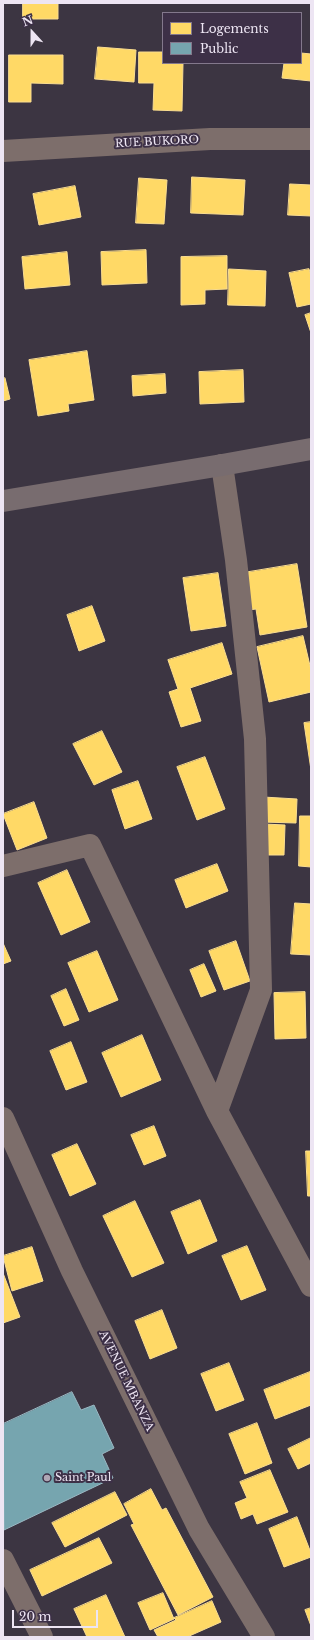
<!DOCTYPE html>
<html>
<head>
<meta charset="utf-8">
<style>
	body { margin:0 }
	#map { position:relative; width:314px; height:1640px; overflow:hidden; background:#3c3542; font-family:"Libre Baskerville",serif }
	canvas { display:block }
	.frame { position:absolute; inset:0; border:4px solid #ede5f3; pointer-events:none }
	.legend { position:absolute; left:162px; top:12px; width:140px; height:52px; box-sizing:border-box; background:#3d3047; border:1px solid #83788c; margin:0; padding:5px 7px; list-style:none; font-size:12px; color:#ede5f3 }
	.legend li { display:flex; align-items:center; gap:8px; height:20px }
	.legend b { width:20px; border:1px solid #83788c }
	.north { position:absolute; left:12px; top:12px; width:40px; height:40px; -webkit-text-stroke:3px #3d3047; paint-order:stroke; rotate:339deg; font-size:11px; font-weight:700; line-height:16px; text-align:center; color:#ede5f3 }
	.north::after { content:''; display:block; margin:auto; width:14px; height:18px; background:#ede5f3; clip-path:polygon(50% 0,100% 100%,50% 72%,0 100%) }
	.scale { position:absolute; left:12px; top:1610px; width:86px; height:18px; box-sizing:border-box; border:2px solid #ede5f3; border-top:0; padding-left:5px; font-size:12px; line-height:14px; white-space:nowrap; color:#ede5f3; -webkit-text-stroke:3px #3d3047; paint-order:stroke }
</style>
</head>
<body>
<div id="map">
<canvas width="314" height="1640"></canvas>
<div class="frame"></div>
<ul class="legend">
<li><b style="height:11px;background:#ffd966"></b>Logements</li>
<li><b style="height:11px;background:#76a5af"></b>Public</li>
</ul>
<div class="north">N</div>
<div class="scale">20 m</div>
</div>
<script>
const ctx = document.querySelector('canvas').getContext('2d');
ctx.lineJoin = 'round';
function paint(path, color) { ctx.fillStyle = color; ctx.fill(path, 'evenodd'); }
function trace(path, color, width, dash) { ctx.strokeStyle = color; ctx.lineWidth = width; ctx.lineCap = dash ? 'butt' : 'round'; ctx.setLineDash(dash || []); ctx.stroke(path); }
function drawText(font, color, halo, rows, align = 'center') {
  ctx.font = font + ' "Libre Baskerville",serif'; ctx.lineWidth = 4; ctx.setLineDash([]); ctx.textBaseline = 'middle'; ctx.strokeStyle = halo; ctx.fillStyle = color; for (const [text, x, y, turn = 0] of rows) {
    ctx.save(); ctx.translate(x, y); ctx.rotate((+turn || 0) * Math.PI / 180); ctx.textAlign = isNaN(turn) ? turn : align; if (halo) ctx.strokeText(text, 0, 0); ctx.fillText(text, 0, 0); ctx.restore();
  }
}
const homes = new Path2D(`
	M23,3H58V19H23Z
	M98,47L136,50L134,82L95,79Z
	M139,52H163V63H183L182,111L153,110L154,83H139Z
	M301,53L311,54V81L282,78L284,63H301Z
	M9,55H63V84L31,83V102H9Z
	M192,177L245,180L243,215L191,213Z
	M139,178L167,180L164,224L136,223Z
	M290,184L311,185V216L288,215Z
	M75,186L81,217L39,225L33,194Z
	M146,250L147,283L102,285L101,252Z
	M67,252L70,285L25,289L22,257Z
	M227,256V289L205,290V304L181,305V257Z
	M229,269L266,271L265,306L228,305Z
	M309,269L311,276V304L297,307L289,273Z
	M311,313V333L305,315Z
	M87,351L94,400L68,404L69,411L38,416L29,360Z
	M243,370L244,402L200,404L199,372Z
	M165,374L166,393L133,396L132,376Z
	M5,378L10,399L3,401V379Z
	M297,564L307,627L260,635L256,609L249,610L243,573Z
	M218,573L226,626L191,631L183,578Z
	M92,606L105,641L79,651L67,615Z
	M303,636L311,670V692L269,702L257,647Z
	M222,643L232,674L190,688L201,721L181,727L169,692L178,689L168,660Z
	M311,722V770L304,723Z
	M102,731L122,772L94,785L73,744Z
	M205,757L225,809L197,820L177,767Z
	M138,781L152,819L125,829L112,790Z
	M263,797L297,799L296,823L262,822Z
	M34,802L47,838L17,850L3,814Z
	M300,816H311V867L299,866Z
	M264,824L285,825L284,855H264Z
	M217,864L228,891L186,908L175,880Z
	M67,870L90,922L61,935L38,883Z
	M295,903L311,904V955L291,954Z
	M236,941L250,981L224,990L209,951Z
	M3,943L11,961L3,964Z
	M97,951L118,1000L89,1012L68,963Z
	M204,964L216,991L201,997L190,970Z
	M66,989L79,1020L64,1026L51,996Z
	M305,992L306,1038L275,1039L274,993Z
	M142,1035L161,1080L121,1097L102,1053Z
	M71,1042L87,1082L66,1090L50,1051Z
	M154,1126L166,1156L144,1165L131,1135Z
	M77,1144L96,1184L70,1196L52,1155Z
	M306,1151H311V1196H308Z
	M200,1200L217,1241L188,1254L171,1212Z
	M135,1201L164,1263L132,1277L103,1216Z
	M247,1246L266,1290L241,1300L222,1256Z
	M32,1247L43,1281L12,1291L3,1256Z
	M3,1273L20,1317L3,1323Z
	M162,1310L177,1348L150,1359L135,1321Z
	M229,1363L244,1400L216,1411L201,1374Z
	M310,1372L311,1405L275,1419L264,1390Z
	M257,1423L272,1463L245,1474L229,1434Z
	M311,1438V1463L298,1469L288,1449Z
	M270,1470L288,1512L257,1524L253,1514L241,1519L235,1503L247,1498L240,1482Z
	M151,1489L162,1510L166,1508L213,1597L178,1615L131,1525L134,1524L124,1504Z
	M115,1492L127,1515L65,1547L52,1523Z
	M297,1517L311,1553V1557L284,1567L269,1529Z
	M99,1538L112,1563L42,1596L30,1570Z
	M163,1593L174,1619L150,1630L138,1603Z
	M106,1595L125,1637H87L74,1609Z
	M212,1601L221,1622L187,1637H158L154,1630L176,1620L174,1618Z
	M311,1608V1626L305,1610Z`);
paint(homes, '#ffd966');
trace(homes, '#fadd90', 1);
const public = new Path2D(`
	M72,1392L81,1410L94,1405L114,1448L102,1454L113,1478L4,1530L3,1424Z`);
paint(public, '#76a5af');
trace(public, '#9ab8c3', 1);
trace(new Path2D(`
	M3,151L210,139H311
	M3,866L90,845L217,1111L311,1286
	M217,1111L261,990L255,739L236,560L222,465
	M3,1118L72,1271L199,1529L264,1637
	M3,1560L42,1637`), '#7d6e6b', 22);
trace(new Path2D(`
	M3,501L222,465L311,449`), '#786c6f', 22);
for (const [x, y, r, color] of [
	[47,1478,4,"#afa7b5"]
]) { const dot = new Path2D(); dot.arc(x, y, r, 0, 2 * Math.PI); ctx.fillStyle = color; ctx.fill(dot); trace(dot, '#3d3047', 1.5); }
drawText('11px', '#ede5f3', '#3d3047', [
	["RUE BUKORO",157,142,-3],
	["AVENUE MBANZA",126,1381,64]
]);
drawText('11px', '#ede5f3', '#3d3047', [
	["Saint Paul",55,1478]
], 'left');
</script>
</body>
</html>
